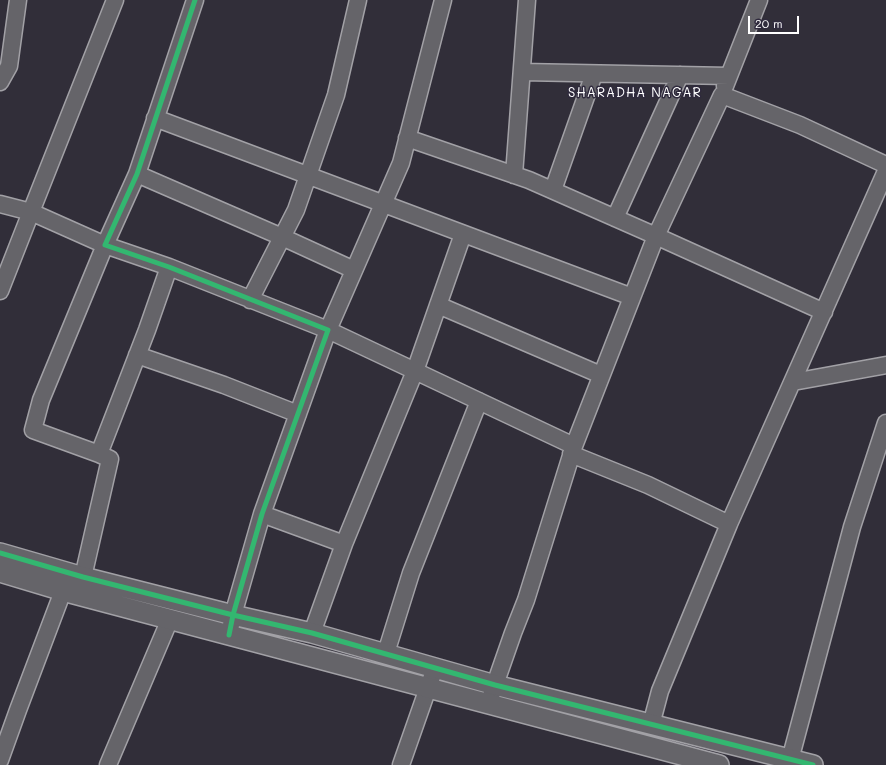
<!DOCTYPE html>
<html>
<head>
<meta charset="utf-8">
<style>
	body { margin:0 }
	#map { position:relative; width:886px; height:765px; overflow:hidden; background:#312e39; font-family:Mali,sans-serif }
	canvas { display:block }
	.scale { position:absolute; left:748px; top:16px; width:51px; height:18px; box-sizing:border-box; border:2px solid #fff; border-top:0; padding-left:5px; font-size:12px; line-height:14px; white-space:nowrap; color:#fff; -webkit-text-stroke:3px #2f2a3d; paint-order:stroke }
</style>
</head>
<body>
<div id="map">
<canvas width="886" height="765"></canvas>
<div class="scale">20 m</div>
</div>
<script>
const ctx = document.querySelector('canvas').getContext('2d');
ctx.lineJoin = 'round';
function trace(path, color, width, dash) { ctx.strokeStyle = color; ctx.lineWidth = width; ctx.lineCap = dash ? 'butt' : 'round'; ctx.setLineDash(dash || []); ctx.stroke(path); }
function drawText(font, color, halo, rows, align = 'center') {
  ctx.font = font + ' Mali,sans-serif'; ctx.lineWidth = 3; ctx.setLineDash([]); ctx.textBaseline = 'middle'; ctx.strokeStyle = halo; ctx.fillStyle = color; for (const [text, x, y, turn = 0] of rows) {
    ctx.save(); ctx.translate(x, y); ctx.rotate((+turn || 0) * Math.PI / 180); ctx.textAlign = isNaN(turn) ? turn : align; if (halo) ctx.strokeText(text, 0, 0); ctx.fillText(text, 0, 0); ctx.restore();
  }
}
const minor = new Path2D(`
	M195,0L137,174L105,245L169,267L328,330L262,514L233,615L229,635
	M522,72L729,76
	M0,82L9,66L18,0
	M725,86L759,0
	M155,118L632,297
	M407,138L529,180L656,236L722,95L800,125L886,165
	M137,174L282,237L354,270
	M514,175L527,0
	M553,190L594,74
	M0,204L31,212L0,291
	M615,218L680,75
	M463,234L415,371L574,446L526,600L513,633L491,696
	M250,300L296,210L336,95L358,0
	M438,305L601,375
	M137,355L224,385L298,414
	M793,382L886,365
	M574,446L656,236L824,312
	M99,454L147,330L169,267
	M571,454L648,485L729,524L660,691L651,725
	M262,514L344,544L415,371L328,330L401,163L443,0
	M729,524L886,171
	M83,577L110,459L99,454L33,430L41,400L105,245L31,212L115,0
	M312,633L344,544
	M386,653L411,573L479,401
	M0,760L18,710L63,591
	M790,760L852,527L886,423
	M108,765L170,619
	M401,765L435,668`);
const tertiary = new Path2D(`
	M0,553L83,577L233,615L312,633L495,685L813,765
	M0,572L63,591L719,765`);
trace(minor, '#a2a1a6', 19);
trace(tertiary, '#a2a1a6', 22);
trace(minor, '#656469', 16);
trace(tertiary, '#656469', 19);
trace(new Path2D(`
	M195,0L137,174L105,245L169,267L328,330L262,514L233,615L229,635
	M0,553L83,577L233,615L312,633L495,685L813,765`), '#33b770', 5);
ctx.letterSpacing = '1px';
drawText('13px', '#fff', '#2f2a3d', [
	["SHARADHA NAGAR",635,93]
]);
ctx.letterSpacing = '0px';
</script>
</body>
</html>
